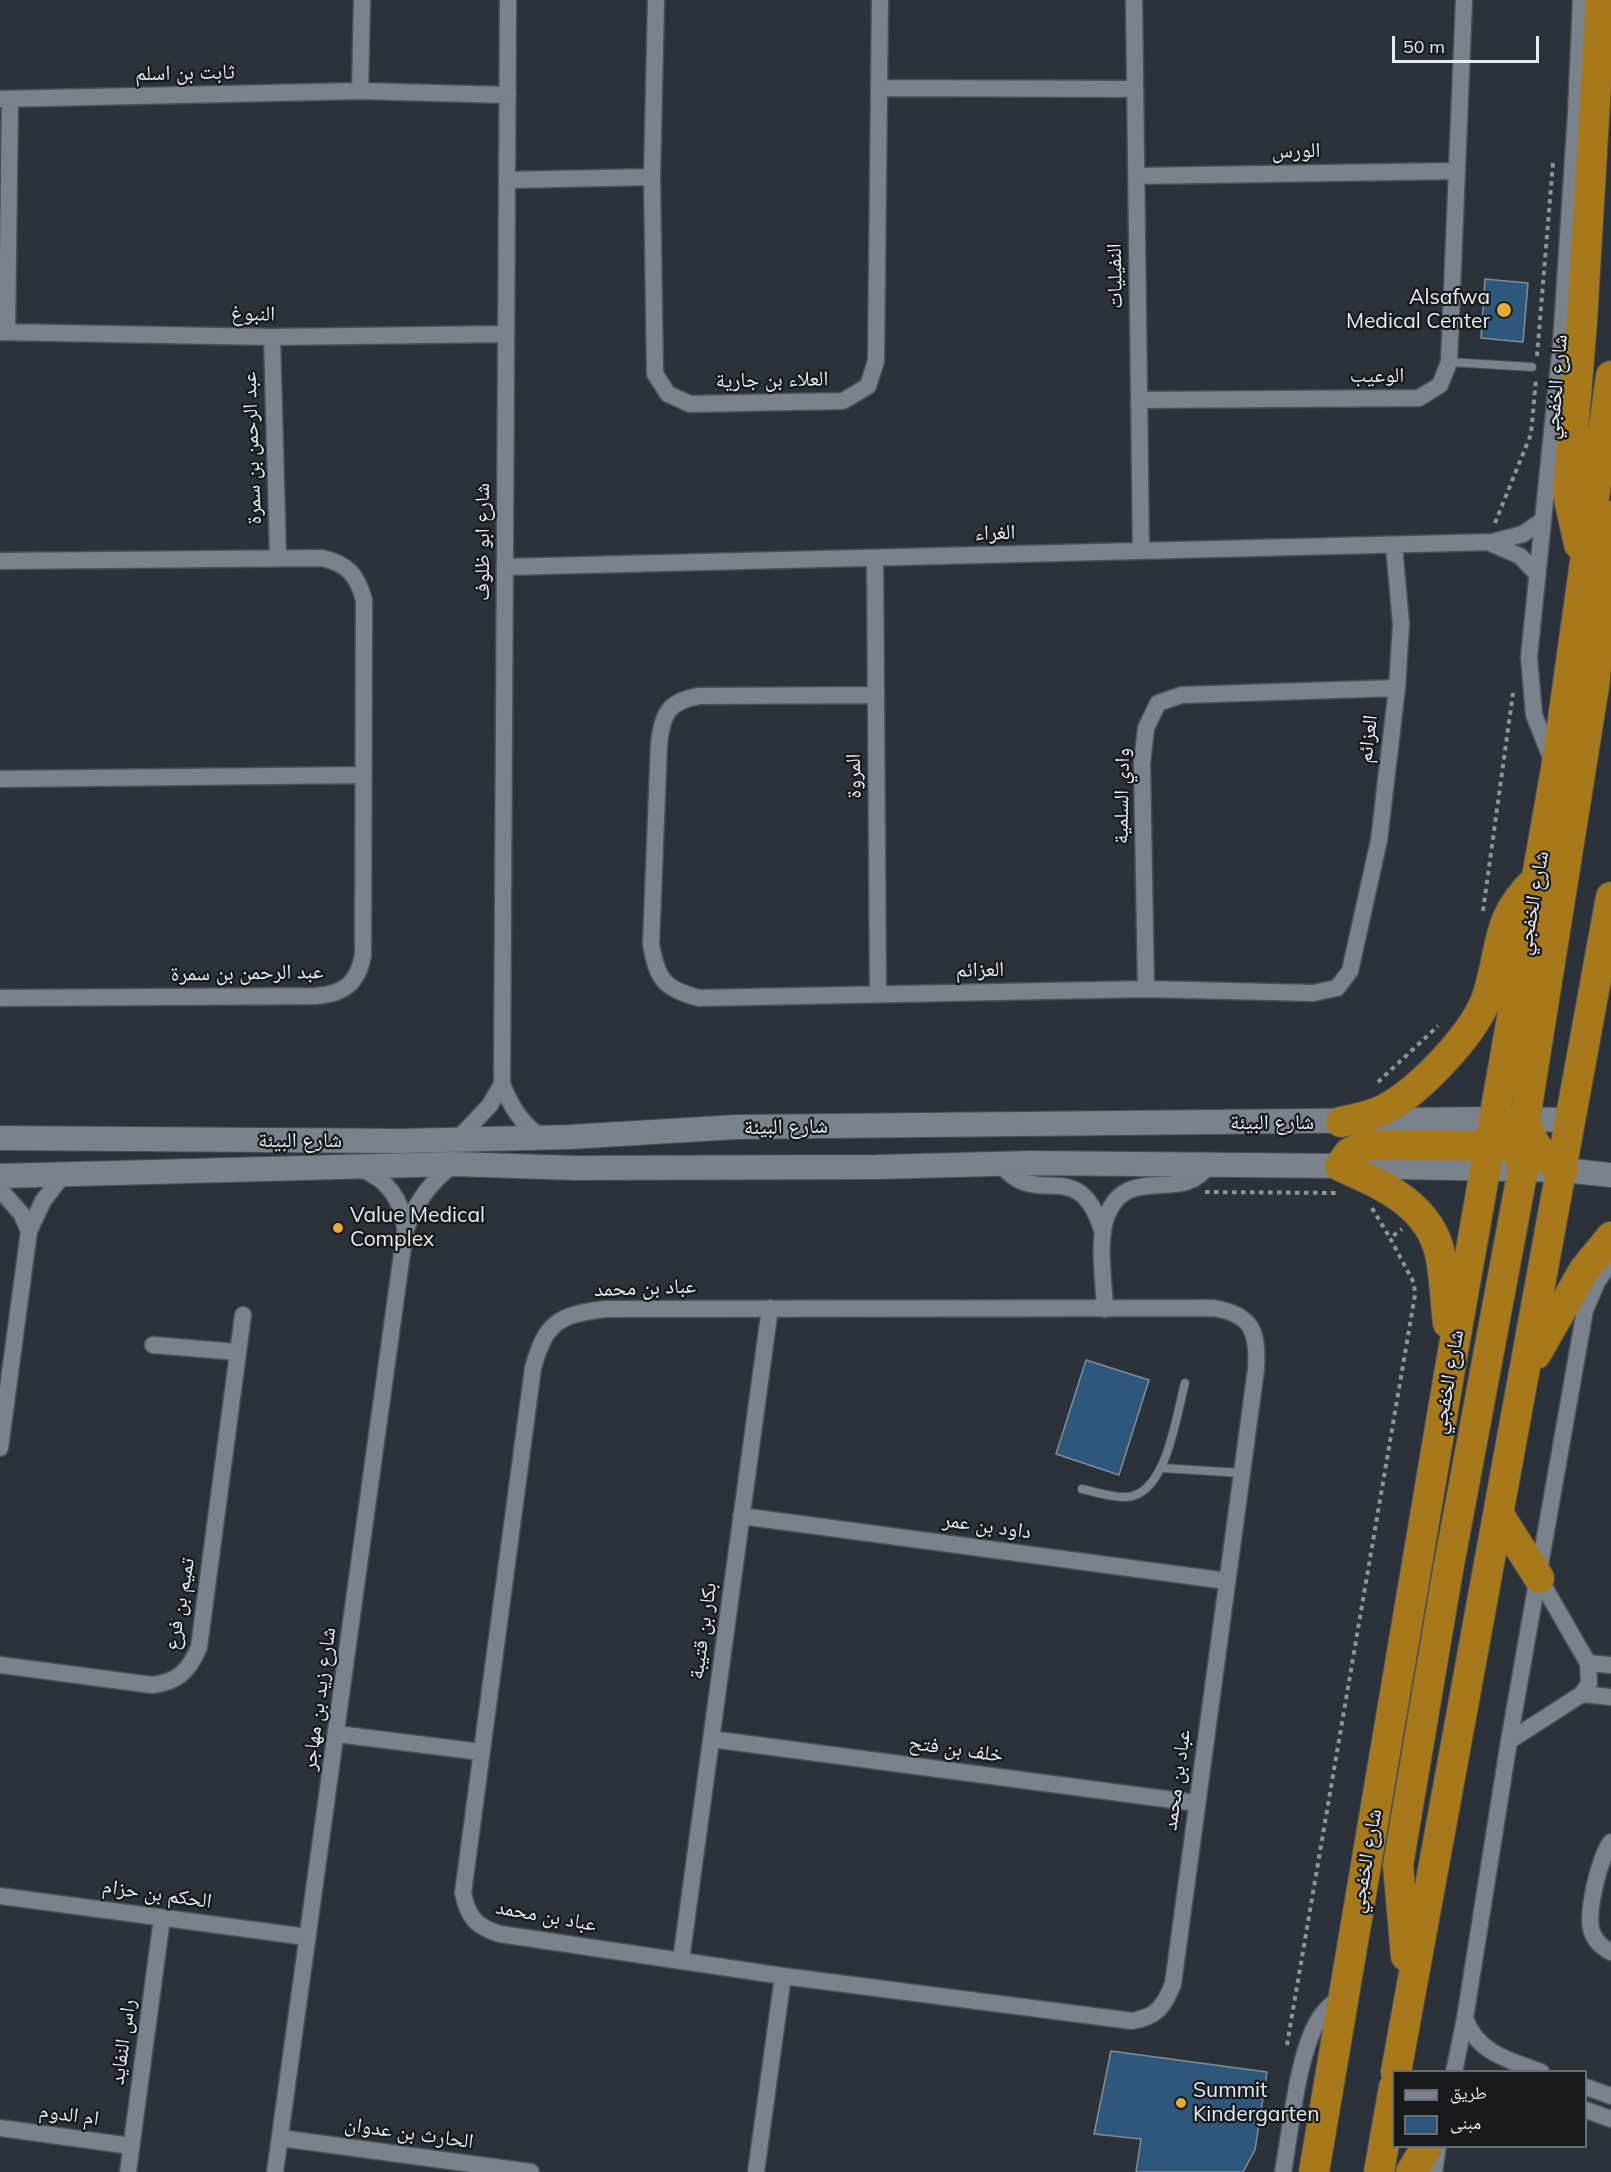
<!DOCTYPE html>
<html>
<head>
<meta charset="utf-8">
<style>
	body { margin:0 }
	#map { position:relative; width:1611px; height:2172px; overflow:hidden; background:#2b3239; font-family:Mulish,"Noto Naskh Arabic",sans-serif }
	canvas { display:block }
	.legend { position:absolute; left:1392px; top:2070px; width:195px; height:78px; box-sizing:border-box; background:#161a1d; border:2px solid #6a6e71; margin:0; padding:8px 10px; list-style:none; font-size:18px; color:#e7ecf0 }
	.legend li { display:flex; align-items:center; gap:12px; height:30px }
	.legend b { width:30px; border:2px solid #6a6e71 }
	.scale { position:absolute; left:1392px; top:36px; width:147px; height:27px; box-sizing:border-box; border:3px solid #e7ecf0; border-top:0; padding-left:8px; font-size:18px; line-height:21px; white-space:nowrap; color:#e7ecf0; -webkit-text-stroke:4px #161a1d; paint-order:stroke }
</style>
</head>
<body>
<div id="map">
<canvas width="1611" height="2172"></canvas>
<ul class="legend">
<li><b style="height:8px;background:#7a828b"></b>طريق</li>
<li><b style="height:16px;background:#2e577c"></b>مبنى</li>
</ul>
<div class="scale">50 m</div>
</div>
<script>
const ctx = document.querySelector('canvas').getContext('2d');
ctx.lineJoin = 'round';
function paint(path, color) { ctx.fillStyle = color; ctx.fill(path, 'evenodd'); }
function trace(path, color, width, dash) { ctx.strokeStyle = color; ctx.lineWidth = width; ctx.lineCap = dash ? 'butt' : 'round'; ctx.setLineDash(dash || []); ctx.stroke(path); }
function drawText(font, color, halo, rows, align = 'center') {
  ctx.font = font + ' Mulish,"Noto Naskh Arabic",sans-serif'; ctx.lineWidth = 4.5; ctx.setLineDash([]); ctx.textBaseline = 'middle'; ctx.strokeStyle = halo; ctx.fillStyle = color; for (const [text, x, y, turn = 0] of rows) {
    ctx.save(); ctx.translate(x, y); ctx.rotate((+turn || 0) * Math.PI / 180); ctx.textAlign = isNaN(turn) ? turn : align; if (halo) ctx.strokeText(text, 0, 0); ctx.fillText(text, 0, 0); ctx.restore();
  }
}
const building = new Path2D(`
	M1485,279L1528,283L1523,342L1481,338Z
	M1086,1360L1149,1380L1119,1475L1056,1454Z
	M1111,2051L1267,2072L1255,2150L1243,2172H1136L1141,2139L1094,2134Z`);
paint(building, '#2e577c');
trace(building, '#848d96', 1.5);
const lane = new Path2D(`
	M1449,362L1532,367
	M1162,1468L1242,1473
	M1082,1489C1096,1492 1113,1498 1127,1497C1167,1494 1176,1415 1185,1383`);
const street = new Path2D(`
	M508,0L502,1084C511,1107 521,1122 541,1138
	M656,0L652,177L655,374L668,394L690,404L843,401L868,386L876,361L880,0
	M1134,0L1141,551
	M879,88L1135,89
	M360,91L362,0
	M0,99L360,91L508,95
	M1136,176L1456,171
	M507,180L652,177
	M0,332L272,337L506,334
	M7,332L10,99
	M272,337L278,557
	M1139,400L1419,398L1440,385L1449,362L1464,0
	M1490,543L1520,556L1537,574
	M875,558L878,994
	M0,561L322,558C348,564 357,575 364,600L363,955C358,983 344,994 316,996L0,998
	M505,567L1493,542L1523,534L1543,520
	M875,695L699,696C668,701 662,715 659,744L651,944C657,979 664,989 699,998L1146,989L1313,993L1337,988L1350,971L1379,840L1397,688L1401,624L1394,546
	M1554,765L1534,715L1529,657L1561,344L1576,113L1581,0
	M0,779L363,775
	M1146,989L1142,763L1146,728L1158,703L1182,695L1397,688
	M457,1140L490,1105L502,1084
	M1001,1164C1036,1212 1079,1151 1103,1233
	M361,1169C387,1179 402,1200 405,1228
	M0,1190L21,1213L29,1231
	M1214,1308C1253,1315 1258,1332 1256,1369L1173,1984C1164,2007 1156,2017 1132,2021L783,1976L500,1934C477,1927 468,1918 463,1893L533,1368C546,1322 558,1315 605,1309Z
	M1105,1309C1104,1284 1098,1245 1105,1221C1124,1159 1183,1207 1209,1164
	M153,1345L237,1352
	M0,1448L29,1231L43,1201L63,1175
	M741,1516L1227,1581
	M1588,1663L1611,1665
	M0,1665L152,1685C178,1682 189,1671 199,1647L243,1315
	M1582,1694L1611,1697
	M337,1734L481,1752
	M711,1739L1196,1803
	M1509,1741L1582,1694L1589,1683L1588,1663L1539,1578
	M1611,1842C1600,1856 1585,1915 1592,1932C1595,1941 1603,1948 1611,1952
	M0,1896L307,1937
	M681,1960L770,1308
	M1465,2018C1477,2053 1509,2060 1541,2072
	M1454,2072L1465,2018L1509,1741L1585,1310L1597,1282L1611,1261
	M1586,2087L1611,2096
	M1586,2110L1611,2119
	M0,2128L131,2146
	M280,2138L531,2172
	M128,2172L162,1918
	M275,2172L405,1232C415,1203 430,1182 454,1164
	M756,2172L783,1976
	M1283,2172C1291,2129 1297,2055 1319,2019C1325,2009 1333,2003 1342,1996
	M1434,2172L1438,2146`);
const secondary = new Path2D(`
	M0,1138L401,1141L570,1137L736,1127L1495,1119L1572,1120
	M0,1176L454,1164L575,1168L877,1167L1031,1163L1340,1166L1563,1170L1611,1175`);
const highway = new Path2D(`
	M1579,544L1568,494L1582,321L1601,0
	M1341,1122C1356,1119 1371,1116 1385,1109C1419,1092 1477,1031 1488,994C1503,945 1495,918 1537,879
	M1563,1170C1542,1157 1531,1144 1525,1119L1594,686L1611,516
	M1448,1323C1445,1300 1445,1276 1440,1254C1429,1204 1382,1185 1340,1166L1349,1153L1367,1145L1510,1146
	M1536,1354L1584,1270L1611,1237
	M1499,1515L1539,1578
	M1406,1956L1398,1865L1448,1570L1523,1169L1516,1141L1495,1119
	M1396,2072L1611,897
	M1314,2172L1452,1357L1556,769L1611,376
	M1379,2172L1394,2087
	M1411,2172L1427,2146`);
trace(lane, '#4a5157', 10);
trace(street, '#4a5157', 19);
trace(secondary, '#4a5157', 26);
trace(highway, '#4a5157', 32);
trace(new Path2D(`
	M1537,356L1553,163
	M1495,523L1531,434L1536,379
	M1483,911L1513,693
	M1378,1082L1438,1026
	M1205,1192L1338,1193
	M1372,1208L1390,1238
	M1287,2045L1415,1295L1414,1283L1390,1238L1402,1229`), '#8e9499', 4, [4.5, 4.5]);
trace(lane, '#7a828b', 8);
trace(street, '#7a828b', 16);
trace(secondary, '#7a828b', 24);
trace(highway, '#a7791b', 30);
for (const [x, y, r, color] of [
	[1504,310,8,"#e7ac37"],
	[338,1228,6,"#e7ac37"],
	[1181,2103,6,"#e7ac37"]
]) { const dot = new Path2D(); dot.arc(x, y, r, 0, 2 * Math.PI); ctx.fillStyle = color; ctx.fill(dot); trace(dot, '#161a1d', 2); }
drawText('21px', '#e7ecf0', '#161a1d', [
	["ثابت بن اسلم",185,73,-1],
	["الورس",1296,151,-1],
	["النفيليات",1115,276,-91],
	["النبوغ",253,314,1],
	["الوعيب",1377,376],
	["العلاء بن جارية",772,380,-1],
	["شارع الخفجي",1556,387,-85],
	["عبد الرحمن بن سمرة",252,448,-92],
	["الغراء",995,533,-1],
	["شارع ابو ظلوف",483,542,-90],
	["العزائم",1368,739,-83],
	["المروة",854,776,-91],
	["وادي السلمية",1122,796,-89],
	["شارع الخفجي",1533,903,-80],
	["العزائم",980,970,-1],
	["عبد الرحمن بن سمرة",247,973,-1],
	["شارع البيئة",1272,1123],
	["شارع البيئة",786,1127,-1],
	["شارع البيئة",300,1141],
	["عباد بن محمد",645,1288,-2],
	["شارع الخفجي",1448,1382,-80],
	["داود بن عمر",987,1526,8],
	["تميم بن فرع",180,1604,-80],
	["بكار بن قتيبة",703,1631,-82],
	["شارع زيد بن مهاجر",319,1699,-82],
	["خلف بن فتح",956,1749,8],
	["عباد بن محمد",1177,1780,-82],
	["شارع الخفجي",1366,1861,-80],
	["الحكم بن حزام",157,1894,8],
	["عباد بن محمد",546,1916,10],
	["راس النفايد",123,2042,-82],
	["ام الدوم",69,2115,8],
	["الحارث بن عدوان",409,2133,8]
]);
drawText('21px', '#e7ecf0', '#161a1d', [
	["Alsafwa",1490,298,"right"],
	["Medical Center",1490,322,"right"],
	["Value Medical",350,1216],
	["Complex",350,1240],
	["Summit",1193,2091],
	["Kindergarten",1193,2115]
], 'left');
</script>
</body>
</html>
